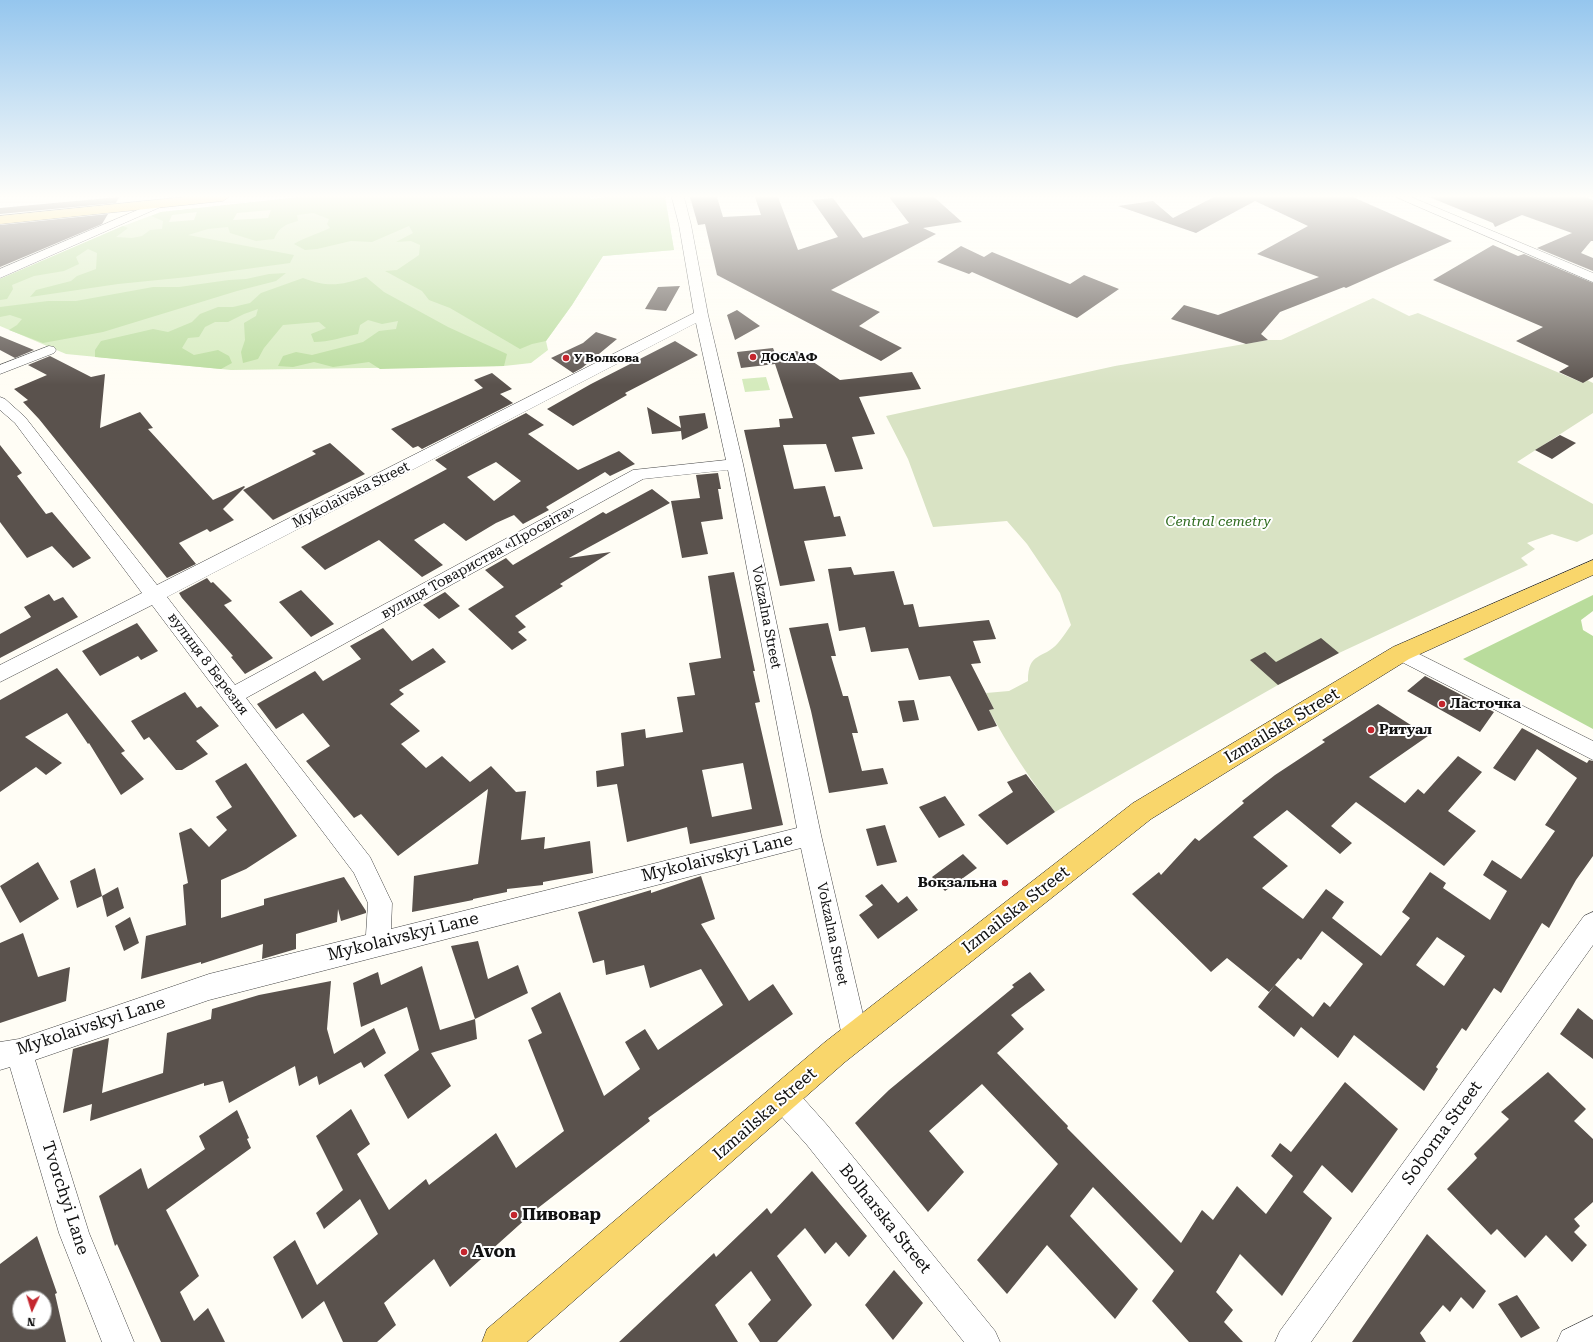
<!DOCTYPE html>
<html>
<head>
<meta charset="utf-8">
<style>
	body { margin:0 }
	#map { position:relative; width:1593px; height:1342px; overflow:hidden; background:#fffdf5; font-family:"Roboto Serif",serif }
	canvas { display:block }
	.north { position:absolute; left:12px; top:1290px; width:40px; height:40px; box-sizing:border-box; background:#fff; border:1px solid #a0a0a0; border-radius:50%; rotate:184deg; font-size:11px; font-weight:700; line-height:16px; text-align:center; color:#111 }
	.north::after { content:''; display:block; margin:auto; width:14px; height:18px; background:#c4262e; clip-path:polygon(50% 0,100% 100%,50% 72%,0 100%) }
</style>
</head>
<body>
<div id="map">
<canvas width="1593" height="1342"></canvas>
<div class="north">N</div>
</div>
<script>
const ctx = document.querySelector('canvas').getContext('2d');
ctx.lineJoin = 'round';
function paint(path, color) { ctx.fillStyle = color; ctx.fill(path, 'evenodd'); }
function trace(path, color, width, dash) { ctx.strokeStyle = color; ctx.lineWidth = width; ctx.lineCap = dash ? 'butt' : 'round'; ctx.setLineDash(dash || []); ctx.stroke(path); }
function drawText(font, color, halo, rows, align = 'center') {
  ctx.font = font + ' "Roboto Serif",serif'; ctx.lineWidth = 4; ctx.setLineDash([]); ctx.textBaseline = 'middle'; ctx.strokeStyle = halo; ctx.fillStyle = color; for (const [text, x, y, turn = 0] of rows) {
    ctx.save(); ctx.translate(x, y); ctx.rotate((+turn || 0) * Math.PI / 180); ctx.textAlign = isNaN(turn) ? turn : align; if (halo) ctx.strokeText(text, 0, 0); ctx.fillText(text, 0, 0); ctx.restore();
  }
}
paint(new Path2D(`
	M301,197H589L591,199L610,197H665L674,250L603,256L572,305L546,341L548,350L531,363L504,366L231,370L66,354L0,326V279L123,226L161,212Z
	M766,377L770,390L745,392L742,379Z`), '#d5ebbd');
paint(new Path2D(`
	M301,197H589L591,199L610,197H665L674,250L603,256L572,305L546,341L532,344L520,349L450,308L429,300L422,291L385,271L397,270L419,255L420,245L411,241L396,242L413,233L409,226L372,242L351,241L317,249L305,250L294,244C305,237 318,234 330,228L327,224L329,219L313,213L297,215L298,221C286,224 279,227 274,239L256,241L230,233L228,227L208,229L188,235L294,255L290,263L188,277L118,284L30,297L36,290L71,281L77,276L96,269L97,253L88,249L76,257L79,264L64,271L34,276L12,285L13,289L7,299L0,300V279L123,226L128,228L116,237L132,238L142,236L150,230L162,229L163,221L151,216L161,212Z
	M286,273L276,281L237,291L103,332L43,343L9,330L17,325L22,319L10,315L0,317V307L48,301H76L153,287H179L229,280L246,279L269,274Z
	M366,277L384,292L448,327L507,354L504,366L380,369L369,362L333,367L314,362L293,367L278,366L283,356L296,352L312,355L363,342L379,331L396,329L398,321L382,324L368,320L360,325L358,334C343,337 329,342 314,342L311,334L326,328L319,322L283,325L264,348L258,359L243,363L241,352L245,340L244,323L256,316L258,309L244,314L228,322H215L205,327L199,337L188,338L182,348L194,355L218,350L229,356L232,363L221,369L95,357V350L101,341L153,329L168,332L192,322L200,314L218,307H233L250,303L261,293L303,278C328,288 342,285 366,277Z
	M1593,595V611L1581,620L1583,630L1593,636V729L1463,659Z`), '#b9dc9c');
paint(new Path2D(`
	M1373,298L1409,316L1418,313L1583,383L1587,380L1593,383V413L1517,462L1593,504V534L1577,542L1552,534L1527,543L1535,549L1521,558L1528,565L1339,653L1278,685L1055,812C1030,779 1008,746 989,710L994,709L986,693L1009,691L1028,681C1028,651 1043,660 1058,643C1063,637 1067,631 1071,625L1060,593L1027,544L1007,521L933,527L908,459L886,416L1115,366L1268,340H1281Z`), '#d9e3c4');
paint(new Path2D(`
	M271,210L268,218L233,220L237,213Z
	M197,212L194,220L169,222L172,215Z`), '#e6f2cf');
paint(new Path2D(`
	M119,197L116,203L0,214V208Z
	M690,197H717L723,217L761,215L755,197H778L798,250L838,237L812,200L833,198L863,238L909,223L889,197H934L962,222L923,228L936,234L831,290L880,312L859,326L902,348L881,361L717,275L705,224L698,225Z
	M1214,197H1353L1452,241L1346,288L1344,287L1280,312L1261,334L1268,340L1246,344L1171,319L1184,305L1218,315L1319,277L1257,254L1308,226L1255,201L1196,233L1118,206L1153,201L1173,218Z
	M1429,197H1585L1593,200V241H1591L1581,253L1593,258V271L1537,248L1572,233L1522,215L1495,227L1493,223Z
	M108,214L102,224L0,267V225Z
	M1493,245L1518,256L1524,254L1593,283V377L1583,383L1559,372L1569,366L1516,341L1543,327L1433,280Z
	M961,246L984,257L992,252L1070,284L1084,275L1119,289L1077,318L972,272L969,274L937,262Z
	M680,286L666,311L645,309L658,287Z
	M737,310L760,326L735,340L727,315Z
	M596,332L617,339L582,368L573,373L551,358L583,343Z
	M0,336L34,350L15,358L0,350Z
	M675,341L698,355L625,393L627,395L573,426L547,409L591,384Z
	M773,348L775,353L797,351L840,380L912,372L921,389L859,397L875,434L852,437L863,469L835,472L826,444L783,445L794,489L825,486L834,517L840,516L846,536L804,541L815,581L780,586L744,430L780,427L779,419L793,418L775,364L741,368L737,352Z
	M50,356L91,377L105,374L100,428L140,412L153,428L148,429L213,500L244,486L245,487L223,509L234,520L210,532L207,529L179,543L196,564L167,578L39,419L23,402L28,400L14,389L47,375L28,365Z
	M492,373L512,389L500,394L513,403L422,449L418,446L413,448L391,429L483,388L474,380Z
	M647,407L681,428L679,416L705,413L708,428L682,440L681,431L652,434Z
	M526,413L544,425L528,434L578,470L619,451L635,464L610,476L605,472L546,507L549,510L523,524L514,515L496,523L466,541L444,523L414,540L443,565L422,577L379,540L325,570L301,547L447,469L435,460ZM496,462L521,481L494,501L467,477Z
	M1560,435L1576,443L1552,459L1535,450Z
	M330,443L365,474L273,520L243,490L316,454L312,451Z
	M0,445L22,473L17,476L46,514L52,512L91,558L73,568L52,546L27,558L0,522Z
	M718,473L721,489H718L723,519L701,522L708,554L682,558L671,501L700,498L696,475Z
	M652,489L670,503L569,558L611,552L560,584L563,586L515,616L526,627L518,632L527,640L512,650L468,609L504,587L485,570L506,558L513,565L603,512L606,514Z
	M851,567L854,575L894,571L904,605L913,604L919,627L989,620L996,639L973,641L981,663L971,664L994,709L989,710L997,726L978,731L950,676L919,680L908,648L871,652L865,627L839,631L828,569Z
	M734,572L755,671H753L760,702L755,703L783,825L690,844L687,827L627,842L617,784L597,787L596,771L624,766L621,733L645,729L646,738L683,732L677,697L695,695L689,663L721,658L708,576ZM743,763L752,809L712,817L702,770Z
	M207,578L211,583L213,582L232,601L224,605L273,658L245,674L231,657L233,656L182,598L179,593Z
	M301,590L334,624L311,637L279,602Z
	M445,592L460,606L439,619L423,605Z
	M49,594L54,601L63,597L78,617L0,658V634L31,617L24,607Z
	M137,623L158,651L141,660L138,656L100,676L82,651Z
	M828,623L836,656H831L843,696H848L858,733H852L862,771L883,768L888,784L829,793L811,711L789,628Z
	M383,628L412,661L433,648L446,662L399,690L404,694L390,704L420,731L401,744L426,768L442,756L470,782L491,766L516,792L526,791L521,840L545,837L544,849L590,841L593,873L543,882V885L507,889V892L473,899V900L412,912L414,876L478,864L488,789L398,856L361,814L354,818L306,761L330,746L303,713L276,729L257,704L315,671L323,681L361,659L350,646Z
	M1321,638L1339,653L1278,685L1250,660L1265,652L1276,662Z
	M57,668L125,751L121,753L144,779L121,795L89,743L88,744L67,713L25,737L62,763L46,775L36,767L0,792V700Z
	M1425,676L1494,712L1480,732L1407,691Z
	M185,692L197,708L201,706L219,726L196,741L208,754L182,770H176L149,737L144,740L131,721Z
	M914,700L919,720L903,722L898,701Z
	M1378,704L1428,736L1369,777L1405,803L1418,789L1424,794L1458,756L1482,772L1448,811L1476,831L1444,866L1356,802L1331,826L1352,843L1340,854L1287,810L1253,837L1288,866L1262,888L1303,919L1326,889L1344,902L1332,918L1381,956L1410,918L1402,912L1430,872L1446,883L1443,888L1490,920L1507,891L1483,875L1492,860L1521,879L1555,831L1545,825L1577,778L1537,749L1515,781L1493,768L1522,728L1587,763L1589,760L1593,761V856L1576,880L1549,928L1542,923L1501,993L1494,988L1466,1031L1462,1028L1436,1067L1438,1069L1424,1091L1354,1035L1338,1058L1301,1027L1294,1037L1258,1007L1275,985L1313,1017L1324,1002L1330,1007L1363,964L1322,931L1301,960L1298,958L1269,992L1227,958L1211,972L1132,894L1159,872L1161,875L1195,838L1199,841L1244,803L1242,801L1275,775L1325,742L1322,740ZM1437,937L1465,956L1444,986L1416,965Z
	M246,763L297,836L246,869L221,880V918L264,905V899L344,877L366,911V913L341,921L338,909L337,922L296,934V949L262,959L263,944L201,964V962L141,979L146,936L186,925L183,885L188,883L179,833L191,828L209,847L227,830L216,817L232,807L215,781Z
	M1026,774L1055,812L1007,845L978,815L1013,792L1007,782Z
	M945,796L965,825L939,838L919,807Z
	M885,825L897,862L877,866L866,829Z
	M963,854L977,868L945,891L932,877Z
	M38,862L59,899L20,923L0,886Z
	M95,868L102,896L77,908L70,881Z
	M701,876L715,919L701,924L749,1001L773,984L793,1014L648,1118L650,1121L538,1208L450,1287L434,1259L384,1303L396,1325L377,1342H343L324,1301L302,1319L273,1257L295,1240L317,1285L378,1234L360,1199L324,1229L316,1213L343,1190L316,1136L351,1109L370,1144L357,1154L389,1210L426,1179L429,1185L496,1133L516,1168L564,1131L528,1040L542,1033L531,1008L560,992L604,1096L640,1069L625,1042L645,1029L658,1050L723,1005L701,969L650,988L644,965L606,975L604,960L593,963L578,912L651,890V893Z
	M882,884L898,903L907,896L918,910L878,939L859,915L873,905L865,896Z
	M118,887L124,908L107,917L102,896Z
	M130,917L139,943L124,951L115,926Z
	M23,933L38,977L70,967L66,1001L0,1023V943Z
	M478,941L488,979L518,965L528,993L475,1019L451,946Z
	M422,966L440,1030L475,1019L477,1039L431,1053L451,1086L408,1119L384,1075L419,1050L407,1007L361,1027L353,983L378,972L381,985Z
	M1030,972L1045,990L1011,1015L1024,1029L997,1053L1068,1126L1067,1128L1181,1243L1202,1210L1213,1220L1237,1186L1266,1214L1293,1176L1271,1156L1280,1143L1291,1152L1345,1082L1398,1129L1352,1193L1322,1165L1303,1192L1332,1218L1282,1296L1240,1254L1216,1292L1233,1310L1224,1322L1243,1342H1189L1152,1301L1174,1271L1093,1187L1070,1216L1138,1289L1115,1319L1047,1245L1007,1294L977,1260L1058,1164L982,1084L929,1131L964,1172L928,1212L855,1123L889,1090L1014,987L1012,985Z
	M331,981L327,1029L334,1054L374,1028L386,1053L364,1068L361,1062L319,1085L317,1076L299,1086L295,1066L229,1103L223,1081L204,1086V1083L90,1121L92,1104L63,1113L73,1049L109,1038L102,1093L163,1073L167,1033L211,1019L212,1009L259,995Z
	M1578,1008L1593,1020V1059L1560,1034Z
	M1548,1072L1586,1109L1574,1121L1593,1139V1202L1574,1219L1580,1226L1574,1232L1587,1245L1572,1262L1546,1235L1525,1258L1497,1229L1491,1235L1447,1189L1477,1158L1474,1154L1509,1119L1501,1112Z
	M237,1110L249,1138L247,1139L251,1148L166,1210L199,1276L180,1292L194,1321L208,1308L225,1342H161L117,1244L115,1246L99,1196L141,1168L148,1189L205,1149L199,1136Z
	M812,1171L867,1236L849,1257L836,1242L825,1254L805,1228L777,1256L812,1305L777,1342H760L748,1324L771,1300L751,1271L715,1305L738,1342H619L714,1253L716,1257L767,1208L771,1214Z
	M1427,1234L1486,1291L1473,1309L1461,1297L1450,1312L1443,1305L1420,1333L1426,1342H1352Z
	M37,1236L57,1293L55,1294L66,1342H0V1264ZM20,1298H44V1322H20Z
	M894,1270L923,1303L893,1340L865,1305Z
	M1517,1295L1540,1328L1521,1338L1498,1304Z`), '#5a524d');
const minor = new Path2D(`
	M672,197H684L691,225L708,315L743,464L821,835L868,1036L864,1045L855,1049L846,1045L842,1036L801,848L209,1000L35,1060L89,1233L134,1342H102L59,1233L10,1067L0,1070V1042L19,1039L209,974L366,935L368,903L354,873L152,605L0,682V665L142,593L15,423L0,410V397L5,399L25,417L157,585L694,313L679,225ZM696,323L726,460L633,470L235,685L167,597ZM728,470L797,828L391,929L392,903L370,857L246,698L643,479Z
	M1396,197H1411L1593,273V282Z
	M161,200L165,201L167,203L165,205L0,278V269Z
	M49,346L54,347L56,350L54,353L0,374V365Z
	M1401,645L1593,741V760L1394,658L1391,653L1394,648Z
	M1593,912V945L1311,1342H1275L1280,1331L1584,916Z
	M783,1083L793,1087L827,1125L995,1331L1000,1342H964L807,1145L773,1107L769,1097L773,1087Z
	M1593,1316V1342H1557L1562,1331Z`);
const major = new Path2D(`
	M184,197H229L223,201L0,224V216Z
	M1593,560V575L1409,659L1151,819L845,1062L527,1342H482L487,1329L825,1042L1133,803L1393,647Z`);
trace(minor, '#444', 1);
trace(major, '#222', 1);
paint(minor, '#fff');
paint(major, '#f9d66b');
const sky = ctx.createLinearGradient(0, 0, 0, 385);
sky.addColorStop(0, '#95c6ee');
sky.addColorStop(0.51, '#fffefa');
sky.addColorStop(1, '#fffefa00');
ctx.fillStyle = sky;
ctx.fillRect(0, 0, 1593, 385);
for (const [x, y, r, color] of [
	[753,357,4,"#c4262e"],
	[566,358,4,"#c4262e"],
	[1442,704,4,"#c4262e"],
	[1371,730,4,"#c4262e"],
	[1005,883,4,"#c4262e"],
	[514,1215,4,"#c4262e"],
	[464,1252,4,"#c4262e"]
]) { const dot = new Path2D(); dot.arc(x, y, r, 0, 2 * Math.PI); ctx.fillStyle = color; ctx.fill(dot); trace(dot, '#fff', 1.5); }
drawText('bold 12px', '#111', '#fff', [
	["ДОСААФ",761,357],
	["У Волкова",574,358]
], 'left');
drawText('14px', '#111', '#fff', [
	["Mykolaivska Street",351,495,-27],
	["вулиця Товариства «Просвіта»",478,562,-29],
	["Vokzalna Street",766,617,79],
	["вулиця 8 Березня",208,664,53],
	["Vokzalna Street",832,934,78]
]);
drawText('italic 14px', '#2f6b1f', '#fff', [
	["Central cemetry",1218,522]
]);
drawText('bold 14px', '#111', '#fff', [
	["Ласточка",1450,704],
	["Ритуал",1379,730],
	["Вокзальна",997,883,"right"]
], 'left');
drawText('17px', '#111', '#fff', [
	["Izmailska Street",1282,726,-31],
	["Mykolaivskyi Lane",717,858,-14],
	["Izmailska Street",1016,910,-38],
	["Mykolaivskyi Lane",403,937,-14],
	["Mykolaivskyi Lane",91,1026,-18],
	["Izmailska Street",765,1114,-41],
	["Soborna Street",1442,1133,-54],
	["Tvorchyi Lane",65,1198,72],
	["Bolharska Street",885,1219,51]
]);
drawText('bold 17px', '#111', '#fff', [
	["Пивовар",522,1215],
	["Avon",472,1252]
], 'left');
</script>
</body>
</html>
